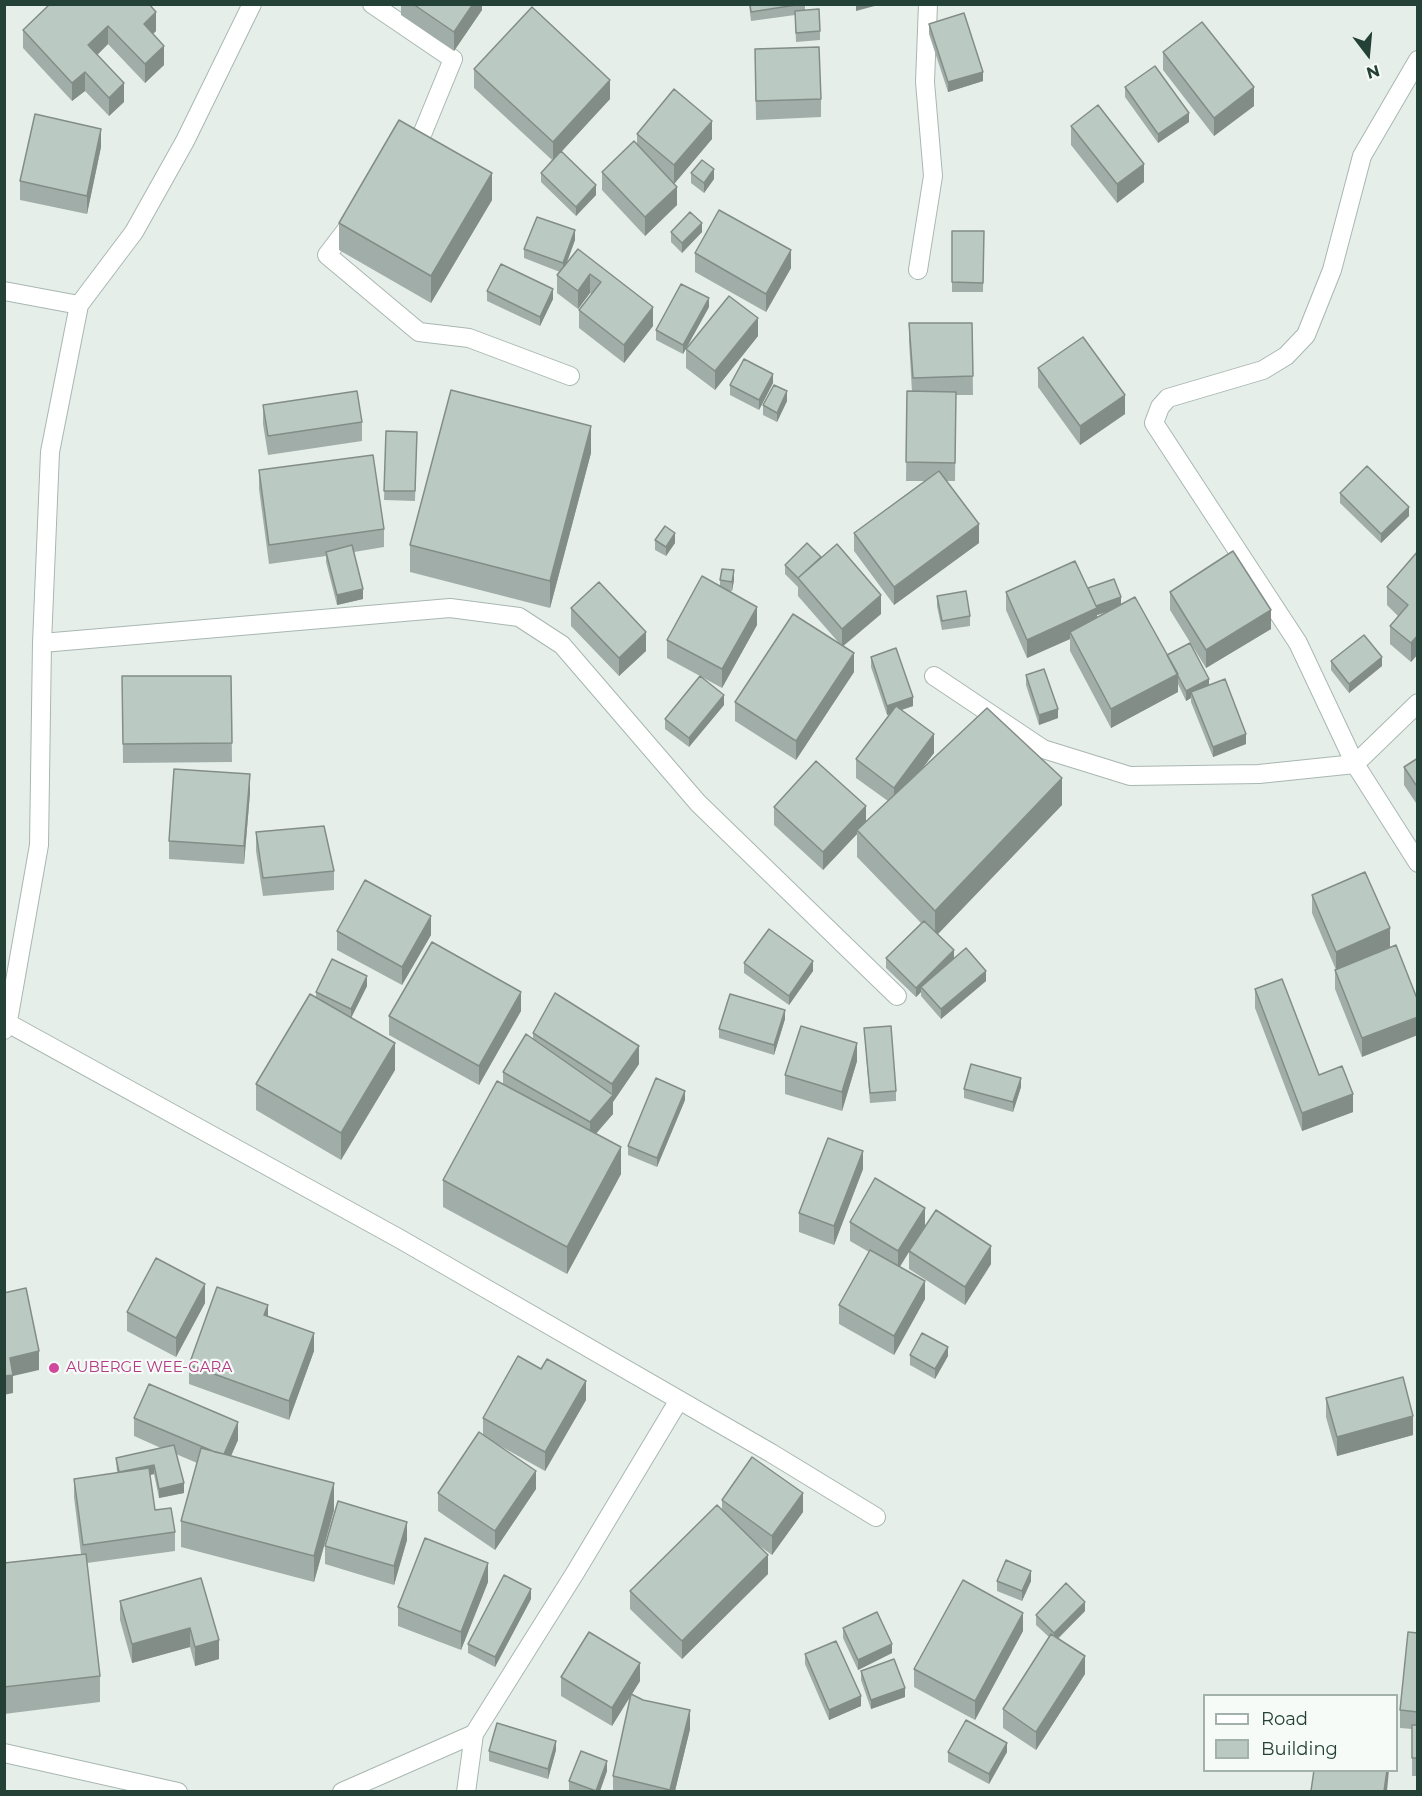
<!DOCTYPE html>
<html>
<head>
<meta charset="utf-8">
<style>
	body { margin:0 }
	#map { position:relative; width:1422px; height:1796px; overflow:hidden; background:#e6eeea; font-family:Montserrat,sans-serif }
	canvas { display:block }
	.frame { position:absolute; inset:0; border:6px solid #244138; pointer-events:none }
	.legend { position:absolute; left:1203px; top:1694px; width:195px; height:78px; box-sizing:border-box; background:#f6fbf8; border:2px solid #a2b1ab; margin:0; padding:8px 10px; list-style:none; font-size:18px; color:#244138 }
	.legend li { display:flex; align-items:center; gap:12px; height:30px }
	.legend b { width:30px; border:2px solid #a2b1ab }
	.north { position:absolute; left:1338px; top:24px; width:60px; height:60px; -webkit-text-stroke:4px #f6fbf8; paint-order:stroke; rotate:164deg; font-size:16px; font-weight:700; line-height:24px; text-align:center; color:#244138 }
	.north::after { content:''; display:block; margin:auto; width:21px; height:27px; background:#244138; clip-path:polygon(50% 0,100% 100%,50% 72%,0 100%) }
</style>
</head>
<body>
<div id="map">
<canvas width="1422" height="1796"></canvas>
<div class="frame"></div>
<ul class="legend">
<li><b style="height:8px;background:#fff"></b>Road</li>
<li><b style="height:16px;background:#bbc9c3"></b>Building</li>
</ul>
<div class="north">N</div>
</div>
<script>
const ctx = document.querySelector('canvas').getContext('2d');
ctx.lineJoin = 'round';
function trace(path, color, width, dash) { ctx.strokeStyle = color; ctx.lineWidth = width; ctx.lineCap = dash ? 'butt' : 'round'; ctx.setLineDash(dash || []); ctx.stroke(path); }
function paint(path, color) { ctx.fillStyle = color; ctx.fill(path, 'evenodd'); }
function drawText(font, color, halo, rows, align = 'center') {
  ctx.font = font + ' Montserrat,sans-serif'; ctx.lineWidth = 4.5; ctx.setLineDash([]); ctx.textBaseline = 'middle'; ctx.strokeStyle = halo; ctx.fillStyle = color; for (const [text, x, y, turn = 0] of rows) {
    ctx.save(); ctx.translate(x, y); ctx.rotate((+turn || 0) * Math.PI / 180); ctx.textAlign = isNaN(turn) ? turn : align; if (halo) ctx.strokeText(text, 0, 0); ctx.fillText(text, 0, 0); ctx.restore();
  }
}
const minor = new Path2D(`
	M372,4L453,59L423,132L407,152
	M1418,60L1362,156L1332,270L1306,335L1286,356L1263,370L1168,398L1160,407L1154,423L1298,643L1355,764L1418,863
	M353,221L327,255L419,332L469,338L570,376
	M918,270L933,176L925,82L928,4
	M4,291L79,305L134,232L185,141L252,4
	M42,643L450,608L519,617L562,645L698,803L897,996
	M934,676L1043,749L1130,776L1259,774L1355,764L1418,703
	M4,1021L400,1239L771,1453L876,1517
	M4,1030L8,1021L39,845L42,643L50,452L79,305
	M4,1753L178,1792
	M342,1792L474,1734
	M466,1792L474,1734L575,1573L679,1400`);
trace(minor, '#a8b7b1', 20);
trace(minor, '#fff', 18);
paint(new Path2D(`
	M50,4L156,31L153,34L164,65L145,83L108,44L97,55L124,102L109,116L85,91L72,101L23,48V30Z
	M401,4H482V10L454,51L401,15Z
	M749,4H805V10L820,31V40L796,42L795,15L751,21Z
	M929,24L983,81L948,92L929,34Z
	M755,49L821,99V117L756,120Z
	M1163,52L1254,106L1214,136L1163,70Z
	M474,69L610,99L561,151L596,195L576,216L541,182V173L552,160L474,88Z
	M1125,87L1189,122L1158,143L1125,97Z
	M1071,126L1144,182L1117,203L1071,145Z
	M637,134L712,139L674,184L677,205L645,236L602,190V172L637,144Z
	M101,147L87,214L20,200V181Z
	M691,173L714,179L704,193L691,183Z
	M492,200L431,303L339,250V223Z
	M952,231H984L983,292H952Z
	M671,232H702L682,253L671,242Z
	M575,240L566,264L578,249L653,326L624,363L579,328V310L592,294L590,293L578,309L557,293V275L560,272L524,258V249Z
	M695,253L791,268L766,312L695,272Z
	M487,291L553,299L540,326L487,301Z
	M709,307L683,354L656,340V330Z
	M909,323H972L973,395H956L955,481H946L979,543L894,605L854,551V533L924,481H906L907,391L912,392L909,341Z
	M758,336L715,390L686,368V349Z
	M1038,368L1125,414L1080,445L1038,387Z
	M773,383L759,410L730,395V385Z
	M787,401L777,422L763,415V405Z
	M263,405L362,422V441L268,455L263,424Z
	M386,431L417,432L415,501L384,500Z
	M591,453L550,608L410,572V545Z
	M259,470L384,529V547L354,552L363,599L337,605L326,562V556L269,564L259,489Z
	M1340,493L1409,516L1381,543L1340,503Z
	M655,540L675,543L666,556L655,550Z
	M1418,551V654L1411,662L1390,644V626L1398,616L1387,605V587Z
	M821,557L881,614L843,646L854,672L796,760L735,721V702L839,643L798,596V587L785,574V565Z
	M720,580H734L732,591H728L757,625L722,688L667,658V640L720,586Z
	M1088,589L1121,605L1167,655L1209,686L1246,744L1213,757L1191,702V698L1186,701L1178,684V692L1111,728L1070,651V639L1027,658L1006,610V592ZM1110,611L1097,618V615Z
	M1170,592L1271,629L1206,668L1170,610Z
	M937,596L970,616V626L942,630L937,606Z
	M571,608L646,651L619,676L571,626Z
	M871,657L913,706L901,710L934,753L920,771L1062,805L938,934L954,959L986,981L941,1019L921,996V992L916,997L886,968V958L921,923L857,857V834L823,870L774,825V807L866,822L888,801L856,778V759L890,714L887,715L871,667Z
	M1331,661L1382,666L1349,693L1331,670Z
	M1026,675L1058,718L1039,725L1026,685Z
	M122,676H231L232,762L123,763Z
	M724,705L689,747L665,729V719Z
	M1418,758V806L1404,785V767Z
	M250,793L244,864L169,859V841Z
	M256,832L334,871V890L263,896L256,851Z
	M1312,895L1390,947L1347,965L1418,1001L1362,1057L1335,989V970H1336L1312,913Z
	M337,931L431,935L402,985L337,950Z
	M744,963L813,971L789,1005L744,973Z
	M367,986L351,1018L395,1070L341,1160L256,1110V1084L316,997V992Z
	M1255,989L1319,1075L1353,1112L1302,1131L1255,1008Z
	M521,1011L479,1085L389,1035V1016Z
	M785,1019L774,1055L719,1038V1029Z
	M864,1028L896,1091V1101L870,1103Z
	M533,1033L639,1064L613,1102V1114L596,1134L621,1174L567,1274L443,1207V1180L503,1084V1072L533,1039Z
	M857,1061L842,1111L785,1094V1075Z
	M1021,1087L1013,1112L964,1098V1089Z
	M685,1100L657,1167L628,1155V1146Z
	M863,1169L834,1245L799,1232V1213Z
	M850,1222L925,1227L991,1264L965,1305L909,1269V1252L900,1267L925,1299L894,1355L839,1324V1305L869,1252L850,1241Z
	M205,1303L176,1357L127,1331V1312Z
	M268,1317L314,1351L289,1420L189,1384V1365Z
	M910,1355L948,1356L935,1379L910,1365Z
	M1326,1398L1413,1435L1337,1456L1326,1417Z
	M586,1400L545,1471L495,1443L536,1489L495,1550L438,1511V1493L483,1435V1418Z
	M134,1418L238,1440L231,1456L334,1510L314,1582L181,1547V1521L197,1463L176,1454L184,1493L159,1498L154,1474L150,1475L155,1510L175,1532V1551L87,1563L100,1676V1702L4,1714V1563L81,1554L74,1497V1479L117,1473L116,1458L161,1448L134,1436Z
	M722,1500L803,1512L772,1555L757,1544L768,1574L682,1659L630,1609V1591L722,1509Z
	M407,1540L394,1585L325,1564V1546Z
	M997,1581H1031L1022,1601L997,1591Z
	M488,1582L461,1650L398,1626V1607Z
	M531,1599L495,1667L468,1653V1644Z
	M120,1601L219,1640V1659L195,1666L190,1647L132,1663L120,1620Z
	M1085,1611L1058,1639L1085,1674L1036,1750L1003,1728V1709L1049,1637L1036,1625V1615Z
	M843,1628L892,1653L858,1670L843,1638Z
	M1023,1631L975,1720L914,1687V1669Z
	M1418,1633V1776H1412V1729L1400,1728V1710Z
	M805,1654L861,1706L829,1720L805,1664Z
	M861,1671L905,1697L871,1709L861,1680Z
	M561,1677L640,1681L632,1694L690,1729L675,1791H613V1776L631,1695L612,1726L561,1696Z
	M556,1750L548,1779L489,1761V1751Z
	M948,1752H1007L989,1784L948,1762Z
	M607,1771L600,1791H573L569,1790V1781Z`), '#a1ada8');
paint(new Path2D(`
	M473,4H482V10L454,51V32Z
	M856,4H882L856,11Z
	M156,12V31L144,42V24Z
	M108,26V44L88,64V45Z
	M164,46V65L145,83V64Z
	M85,72V91L72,101V83Z
	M983,72V81L948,92V82Z
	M610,80V99L553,161V142Z
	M124,83V102L109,116V98Z
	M1254,87V106L1214,136V118Z
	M1189,113V122L1158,143V134Z
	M712,121V139L674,184V165Z
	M101,129V147L87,214V196Z
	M1144,164V182L1117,203V184Z
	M714,169V179L704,193V183Z
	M492,173V200L431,303V276Z
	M596,185V195L576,216V207Z
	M677,187V205L645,236V217Z
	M702,223V232L682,253V243Z
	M575,230V240L563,273V263Z
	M791,250V268L766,312V294Z
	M590,274V293L578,309V291Z
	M553,289V299L540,326V317Z
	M709,298V307L683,354V345Z
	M653,307V326L624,363V345Z
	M758,318V336L715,390V371Z
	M773,374V383L759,410V400Z
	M787,391V401L777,422V413Z
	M1125,395V414L1080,445V426Z
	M591,426V453L550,608V581Z
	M1409,507V516L1381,543V534Z
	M979,524V543L894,605V587Z
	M675,533V543L666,556V547Z
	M734,570V580L732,591V582Z
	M363,589V599L337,605V595Z
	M881,595V614L842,647V629Z
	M1121,597V607L1097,615V626L1070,632V639L1027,658V640L1095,606Z
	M757,607V625L722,688V669Z
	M1271,610V629L1206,668V650Z
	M646,632V651L619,676V658Z
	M1418,635V654L1411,662V643Z
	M854,653V672L796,760V741Z
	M1382,657V666L1349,693V684Z
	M1178,674V692L1111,728V709Z
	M1209,679V688L1191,692V698L1186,701V691Z
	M724,695V705L689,747V738Z
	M913,697V706L887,715V706Z
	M1058,709V718L1039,725V715Z
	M934,734V753L894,806V788Z
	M1246,734V744L1213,757V747Z
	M250,774V793L244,864V846Z
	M1062,778V805L935,937V911Z
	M866,806V824L857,830V834L823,870V852Z
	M431,916V935L402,985V967Z
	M1390,928V947L1336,970V952Z
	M954,950V960L921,987V992L916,997V988Z
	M813,961V971L789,1005V996Z
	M986,971V981L941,1019V1009Z
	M367,976V986L351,1018V1009Z
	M521,992V1011L479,1085V1066Z
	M785,1010V1019L774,1055V1045Z
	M1418,1017V1035L1362,1057V1038Z
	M395,1043V1070L341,1160V1133Z
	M857,1043V1061L842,1111V1092Z
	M639,1046V1064L613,1102V1114L590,1140V1122L612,1096V1084Z
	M1021,1078V1087L1013,1112V1102Z
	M685,1091V1100L657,1167V1158Z
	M1353,1094V1112L1302,1131V1113Z
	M621,1147V1174L567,1274V1247Z
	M863,1151V1169L834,1245V1226Z
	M925,1208V1227L898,1269V1251Z
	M991,1246V1264L965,1305V1287Z
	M925,1281V1299L894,1355V1336Z
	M205,1284V1303L176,1357V1338Z
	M268,1305V1324L264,1315Z
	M314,1333V1351L289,1420V1401Z
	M948,1347V1356L935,1379V1369Z
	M39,1351V1370L13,1376V1393L4,1395V1376L10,1358Z
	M586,1381V1400L545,1471V1452Z
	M1413,1416V1435L1337,1456V1437Z
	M238,1422V1440L223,1474V1456Z
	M154,1465V1474L119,1483V1473Z
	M536,1471V1489L495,1550V1531Z
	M184,1483V1493L159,1498V1489Z
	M334,1483V1510L314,1582V1556Z
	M803,1493V1512L772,1555V1536Z
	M407,1522V1540L394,1585V1566Z
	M768,1555V1574L682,1659V1641Z
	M488,1563V1582L461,1650V1632Z
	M1031,1571V1581L1022,1601V1591Z
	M531,1589V1599L495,1667V1657Z
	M1085,1602V1611L1054,1642V1633Z
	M1023,1613V1631L975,1720V1701Z
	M190,1628V1647L132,1663V1644Z
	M219,1640V1659L195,1666V1647Z
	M892,1644V1653L858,1670V1660Z
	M1085,1656V1674L1036,1750V1732Z
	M640,1663V1681L612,1726V1708Z
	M905,1688V1697L871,1709V1700Z
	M861,1696V1706L829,1720V1710Z
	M690,1710V1729L675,1791H670Z
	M556,1741V1750L548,1779V1769Z
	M1007,1743V1752L989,1784V1774Z
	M607,1761V1771L600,1791H596Z
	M1387,1770H1389L1387,1791H1384Z`), '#838d88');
const building = new Path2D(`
	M50,4H149L156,12L144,24L164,46L145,64L108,26L88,45L124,83L109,98L85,72L72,83L23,30Z
	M413,4H473L454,32Z
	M750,4H802L751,12Z
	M532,7L610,80L553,142L474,69Z
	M819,9L820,31L796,33L795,11Z
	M964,13L983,72L948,82L929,24Z
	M1202,22L1254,87L1214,118L1163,52Z
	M819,47L821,99L756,101L755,49Z
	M1155,66L1189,113L1158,134L1125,87Z
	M674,89L712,121L674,165L637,134Z
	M1098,105L1144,164L1117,184L1071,126Z
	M35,114L101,129L87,196L20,181Z
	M399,120L492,173L431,276L339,223Z
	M634,141L677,187L645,217L602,172Z
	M561,151L596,185L576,207L541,173Z
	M702,160L714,169L704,183L691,173Z
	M719,210L791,250L766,294L695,253Z
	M690,212L702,223L682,243L671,232Z
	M537,217L575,230L563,263L524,249Z
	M952,231H984L983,283L952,282Z
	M578,249L653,307L624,345L579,310L601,282L590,274L578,291L557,275Z
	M501,264L553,289L540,317L487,291Z
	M681,284L709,298L683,345L656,330Z
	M729,296L758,318L715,371L686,349Z
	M909,323H972L973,376L913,378Z
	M1083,337L1125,395L1080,426L1038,368Z
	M744,359L773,374L759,400L730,385Z
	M774,385L787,391L777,413L763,405Z
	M451,390L591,426L550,581L410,545Z
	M357,391L362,422L268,436L263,405Z
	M907,391L956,392L955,463L906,462Z
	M386,431L417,432L415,491H384Z
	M373,455L384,529L269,545L259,470Z
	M1367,466L1409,507L1381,534L1340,493Z
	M939,471L979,524L894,587L854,533Z
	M665,526L675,533L666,547L655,540Z
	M807,543L821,557L798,578L785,565Z
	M837,544L881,595L842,629L798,578Z
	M352,545L363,589L337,595L326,552Z
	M1233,551L1271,610L1206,650L1170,592Z
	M1418,551V635L1411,643L1390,626L1408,605L1387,587Z
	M1075,561L1097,608L1027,640L1006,592Z
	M722,569L734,570L732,582L720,580Z
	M702,576L757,607L722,669L667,640Z
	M1114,579L1121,597L1096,606L1088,588Z
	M599,582L646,632L619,658L571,608Z
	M966,591L970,616L942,621L937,596Z
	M1135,597L1178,674L1111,709L1070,632Z
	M793,614L854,653L796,741L735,702Z
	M1364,635L1382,657L1349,684L1331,661Z
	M1190,643L1209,679L1186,691L1167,655Z
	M896,648L913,697L887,706L871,657Z
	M1044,669L1058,709L1039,715L1026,675Z
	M122,676H231L232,743L123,744Z
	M700,676L724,695L689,738L665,719Z
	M1225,679L1246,734L1213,747L1191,692Z
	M896,706L934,734L894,788L856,759Z
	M987,708L1062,778L935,911L857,830Z
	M1418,758V788L1404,767Z
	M816,761L866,806L823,852L774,807Z
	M174,769L250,774L244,846L169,841Z
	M324,826L334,871L263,878L256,832Z
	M5,827V850H4V827Z
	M1365,872L1390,928L1336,952L1312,895Z
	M365,880L431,916L402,967L337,931Z
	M924,921L954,950L916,988L886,958Z
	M769,929L813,961L789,996L744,963Z
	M432,942L521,992L479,1066L389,1016Z
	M1396,945L1418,1001V1017L1362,1038L1335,970Z
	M966,948L986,971L941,1009L921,987Z
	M332,959L367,976L351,1009L316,992Z
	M1282,979L1319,1075L1342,1066L1353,1094L1302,1113L1255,989Z
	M555,993L639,1046L612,1084L533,1033Z
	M310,994L395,1043L341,1133L256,1084Z
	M730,994L785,1010L774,1045L719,1029Z
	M801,1026L857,1043L842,1092L785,1075Z
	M891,1026L896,1091L870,1093L864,1028Z
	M526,1034L613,1095L590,1122L503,1072Z
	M971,1064L1021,1078L1013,1102L964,1089Z
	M656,1078L685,1091L657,1158L628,1146Z
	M497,1081L621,1147L567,1247L443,1180Z
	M828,1138L863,1151L834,1226L799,1213Z
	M875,1178L925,1208L898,1251L850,1222Z
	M936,1210L991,1246L965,1287L909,1251Z
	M870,1250L925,1281L894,1336L839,1305Z
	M156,1258L205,1284L176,1338L127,1312Z
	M217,1287L268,1305L264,1315L314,1333L289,1401L189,1365Z
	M26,1288L39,1351L10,1358L13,1375L4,1376V1293Z
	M922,1333L948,1347L935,1369L910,1355Z
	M518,1356L541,1369L547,1359L586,1381L545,1452L483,1418Z
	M1403,1377L1413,1416L1337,1437L1326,1398Z
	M149,1384L238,1422L224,1454L215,1452L134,1418Z
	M479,1432L536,1471L495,1531L438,1493Z
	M174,1445L184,1483L159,1489L154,1465L119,1472L116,1458Z
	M201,1448L334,1483L314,1556L181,1521Z
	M752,1457L803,1493L772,1536L722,1500Z
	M149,1468L155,1510L171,1508L175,1532L83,1545L74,1479Z
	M338,1501L407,1522L394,1566L325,1546Z
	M717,1505L768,1555L682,1641L630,1591Z
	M425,1538L488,1563L461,1632L398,1607Z
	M86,1554L100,1676L4,1687V1563Z
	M1006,1560L1031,1571L1022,1591L997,1581Z
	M504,1575L531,1589L495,1657L468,1644Z
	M201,1578L219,1640L195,1647L190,1628L132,1644L120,1601Z
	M963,1580L1023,1613L975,1701L914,1669Z
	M1066,1583L1085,1602L1054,1633L1036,1615Z
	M877,1612L892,1644L858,1660L843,1628Z
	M589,1632L640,1663L612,1708L561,1677Z
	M1408,1632L1418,1633V1712L1400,1710Z
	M1051,1634L1085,1656L1036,1732L1003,1709Z
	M836,1641L861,1696L829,1710L805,1654Z
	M894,1659L905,1688L871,1700L861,1671Z
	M631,1694L643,1700L690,1710L670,1790L613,1776Z
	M966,1720L1007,1743L989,1774L948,1752Z
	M497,1723L556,1741L548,1769L489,1751Z
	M1412,1725H1418V1758H1412Z
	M581,1751L607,1761L596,1791L569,1781Z
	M1314,1770H1387L1384,1791H1311Z`);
paint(building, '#bbc9c3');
trace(building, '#838d88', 1.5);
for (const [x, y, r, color] of [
	[54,1368,6,"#d1479c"]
]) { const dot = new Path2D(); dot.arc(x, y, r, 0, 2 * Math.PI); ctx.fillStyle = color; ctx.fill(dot); trace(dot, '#f6fbf8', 2); }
drawText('15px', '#b23c85', '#f6fbf8', [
	["AUBERGE WEE-GARA",66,1368]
], 'left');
</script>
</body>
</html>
